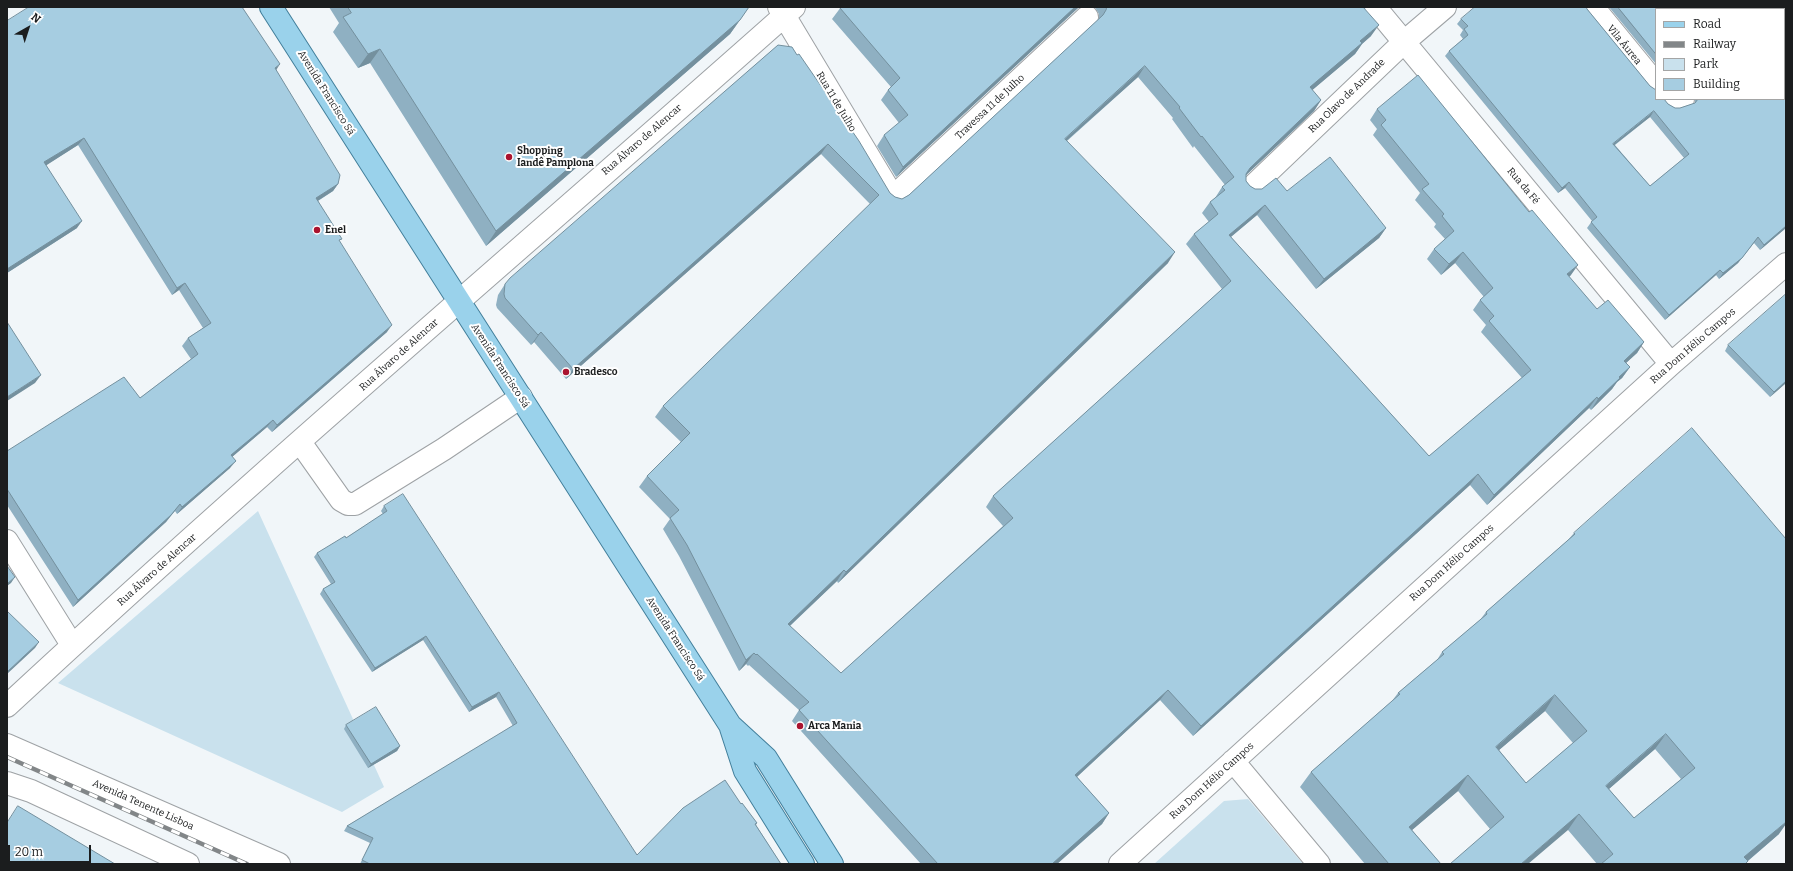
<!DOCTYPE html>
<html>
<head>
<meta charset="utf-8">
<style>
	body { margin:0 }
	#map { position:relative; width:1793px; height:871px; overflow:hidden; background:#f1f6f9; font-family:Bitter,serif }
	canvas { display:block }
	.frame { position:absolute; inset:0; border:8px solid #1b1d1e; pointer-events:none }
	.legend { position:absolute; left:1655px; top:8px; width:130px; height:92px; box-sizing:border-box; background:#fff; border:1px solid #a4a5a5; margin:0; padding:5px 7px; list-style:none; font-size:12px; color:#1b1d1e }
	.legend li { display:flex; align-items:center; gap:8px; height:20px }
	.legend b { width:20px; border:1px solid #a4a5a5 }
	.north { position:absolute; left:8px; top:8px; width:40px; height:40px; -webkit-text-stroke:3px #fff; paint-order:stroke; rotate:39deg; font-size:11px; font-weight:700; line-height:16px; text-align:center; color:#1b1d1e }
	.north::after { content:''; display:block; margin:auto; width:14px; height:18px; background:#1b1d1e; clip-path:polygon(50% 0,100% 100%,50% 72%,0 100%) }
	.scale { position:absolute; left:8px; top:845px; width:83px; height:18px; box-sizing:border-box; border:2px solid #1b1d1e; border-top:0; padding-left:5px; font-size:12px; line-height:14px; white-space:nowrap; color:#1b1d1e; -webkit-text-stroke:3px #fff; paint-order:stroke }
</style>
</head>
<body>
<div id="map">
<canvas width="1793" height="871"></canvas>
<div class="frame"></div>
<ul class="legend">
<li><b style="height:5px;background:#9ad2eb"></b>Road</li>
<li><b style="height:5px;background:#828688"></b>Railway</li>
<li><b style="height:11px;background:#c9e1ed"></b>Park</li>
<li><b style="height:11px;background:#a6cde1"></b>Building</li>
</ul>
<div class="north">N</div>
<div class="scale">20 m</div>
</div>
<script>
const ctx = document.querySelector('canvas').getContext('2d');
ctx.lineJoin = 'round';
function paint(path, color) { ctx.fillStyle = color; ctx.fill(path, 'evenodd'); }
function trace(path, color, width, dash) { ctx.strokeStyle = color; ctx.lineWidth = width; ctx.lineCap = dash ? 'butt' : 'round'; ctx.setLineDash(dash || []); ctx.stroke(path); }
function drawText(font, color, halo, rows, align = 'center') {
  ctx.font = font + ' Bitter,serif'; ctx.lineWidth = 4; ctx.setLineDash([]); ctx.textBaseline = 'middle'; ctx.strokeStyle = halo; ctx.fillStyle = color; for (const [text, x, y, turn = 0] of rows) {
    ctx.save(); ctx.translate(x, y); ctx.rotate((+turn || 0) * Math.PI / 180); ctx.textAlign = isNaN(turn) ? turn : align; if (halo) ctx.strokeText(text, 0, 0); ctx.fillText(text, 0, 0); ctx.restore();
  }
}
paint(new Path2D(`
	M258,511L384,787L342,812L58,683Z
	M1248,799L1303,864H1154L1224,801Z`), '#c9e1ed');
const minor = new Path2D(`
	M779,7L893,197L1087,17
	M1375,7L1671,364
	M1593,7L1656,84
	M1784,19L1786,18
	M1671,99L1674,101L1683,99
	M1251,188L1404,42L1445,7
	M300,442L341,500L348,504H355L444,449L521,397
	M7,541L72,645
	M7,706C264,467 532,240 794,7
	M7,745L279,864
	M1233,761L1319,864
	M7,783L31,791L188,864
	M1120,864L1671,364L1786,264`);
const major = new Path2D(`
	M271,7L730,725L766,758L832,864
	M731,728L745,771L803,864`);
trace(minor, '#9ea2a5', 24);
trace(major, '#427f9b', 24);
trace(minor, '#fff', 22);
trace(major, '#9ad2eb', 22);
const rail = new Path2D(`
	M7,757L247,864`);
trace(rail, '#828688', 4.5);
trace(rail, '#fff', 3, [9]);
paint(new Path2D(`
	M329,7H749L730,34L486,246L370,63L358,68L333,32L339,23Z
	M841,7H1080L1078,8L896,177L877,146L884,135L899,123L881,100L888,90L891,87L832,19Z
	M1094,7H1366L1365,9L1371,36L1362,44L1355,54L1312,90L1321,100L1314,111L1246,175V181L1250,186L1255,189L1287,191L1386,228L1379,238L1316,289L1257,215L1231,237L1429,456L1522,378L1481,332L1486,325L1473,310L1480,300L1484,297L1455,263L1441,275L1427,259L1434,249L1445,239L1434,227L1436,224L1415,200L1420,193L1373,135L1377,129L1370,120L1377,109L1571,275L1569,277L1597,309L1644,342L1637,353L1626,363L1630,367L1622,378L1617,382L1612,389L1591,410L1589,408L1487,505L1470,485L1193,736L1160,700L1077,777L1109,813L1102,824L1057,864H921L792,721L799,710L749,665L748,666L746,664L739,671L679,556L663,529L670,519L639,487L647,476L681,442L655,417L663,406L870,204L821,154L566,379L534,342L531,345L497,308L496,305L498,295L505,284L778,45L890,193L895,197L902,199L909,195L1099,19V14L1096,9ZM1138,77L1173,118L1172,119L1193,148L1194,146L1225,185L1222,187L1215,198L1210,202L1202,213L1209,222L1194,234L1186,244L1222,289L993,496L986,507L1003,526L841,673L790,626L837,581L838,583L1168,263L1067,141Z
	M1609,7H1780L1656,9V64Z
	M1587,9L1650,86L1668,104L1675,108H1680L1695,103V99H1784L1786,228L1760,250L1754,243L1738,263L1719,279L1716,275L1665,320L1587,228L1592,221L1565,188L1558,193L1445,56L1449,51L1463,39L1460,35L1463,30L1457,24L1461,19ZM1650,117L1684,158L1650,186L1615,145Z
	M7,21L276,70L338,184L333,191L318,201L387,332L272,432L267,427L232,457L230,468L177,514L175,511L166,522L73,607L7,505V451L140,398L191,359L182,346L188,338L203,328L179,290L172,295L78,145L46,165L77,228L7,273Z
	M1728,345L1786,383L1770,397L1725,351Z
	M384,506L637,855L741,804L757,823L756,825L781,864H360L370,843L344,831L347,826L513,726L496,697L469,712L423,640L372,672L320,594L323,589L331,584L314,557L317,553L346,538L383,514L381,511Z
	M1574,533L1779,834L1748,861L1746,864H1597L1568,830L1490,829L1458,791L1412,830L1441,864H1365L1300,787L1311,772L1392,701L1398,693L1437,660L1442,652L1480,620L1486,612L1568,540ZM1545,711L1573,743L1526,783L1499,750ZM1655,749L1681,779L1634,818L1609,789Z
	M346,725L400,746L397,751L368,768L344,729Z`), '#8fb0c2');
paint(new Path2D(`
	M1075,7H1080L1078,8L896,177L903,167Z
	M740,20L730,34L486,246L496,231Z
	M1379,25L1371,36L1362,44L1355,54L1303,98L1310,87L1360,41Z
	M380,49L370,63L358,68L368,54Z
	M280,64L275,72V68Z
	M1145,66L1138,77L1057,149L1065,139Z
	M1321,100L1314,111L1242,179L1250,168Z
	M1654,111L1650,117L1609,149L1613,144Z
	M84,138L78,145L39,170L44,162Z
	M828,144L821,154L566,379L573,369Z
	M1569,182L1565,188L1558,193L1562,188Z
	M338,184L333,191L311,205L316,198Z
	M1265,205L1257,215L1221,245L1229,235Z
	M82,221L77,228L7,273V269Z
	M1786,226V228L1760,250L1764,245Z
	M1386,228L1379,238L1316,289L1324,279Z
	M1758,237L1738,263L1719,279L1723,273Z
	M1175,252L1168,263L838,583L846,572Z
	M1463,252L1455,263L1441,275L1449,264Z
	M1578,265L1571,275L1559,285L1567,274Z
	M1720,270L1716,275L1665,320L1669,315Z
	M185,283L179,290L172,295L177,288Z
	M392,325L387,332L272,432L277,425Z
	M541,332L534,342L531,345L538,335Z
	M1644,342L1637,353L1616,372L1624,361Z
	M1630,367L1622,378L1617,382L1612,389L1591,410L1598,399L1619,377Z
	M41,375L35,383L7,401V397Z
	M1786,381V383L1770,397L1774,392Z
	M1597,397L1589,408L1487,505L1494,495Z
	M273,420L267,427L225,463L231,455Z
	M236,461L230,468L177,514L182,507Z
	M1478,474L1470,485L1193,736L1201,726Z
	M180,504L166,522L73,607L78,600Z
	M844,570L837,581L780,635L788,624Z
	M15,577L11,583L7,586V584Z
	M426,636L423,640L372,672L375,668Z
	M39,642L35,648L7,674V672Z
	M754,653L746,664L739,671L746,660Z
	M1168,690L1160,700L1068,785L1075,775Z
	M499,692L496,697L469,712L472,707Z
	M1555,695L1545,711L1485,762L1496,747Z
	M1666,734L1655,749L1595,801L1606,786Z
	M400,746L397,751L368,768L371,764Z
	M1468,775L1458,791L1398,842L1409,827Z
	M1109,813L1102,824L1057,864H1052Z
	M1579,814L1568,830L1528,864H1521Z
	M1786,822V824L1779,834L1744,864V857Z`), '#74909e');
const building = new Path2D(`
	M29,7H242L280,64L275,68L340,175L338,184L316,198L342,239L339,240L392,325L277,425L273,420L231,455L236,461L182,507L180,504L171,515L78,600L7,489V451L124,377L140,398L198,354L188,338L211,323L185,283L177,288L84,138L44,162L82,221L7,269V21Z
	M348,7H749L740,20L496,231L380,49L368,54L343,17L351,13Z
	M841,7H1075L903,167L884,135L908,115L888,90L900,78L840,8Z
	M1107,7H1363L1379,25L1360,41L1362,43L1310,87L1321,100L1250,168L1246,174V181L1250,186L1255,189H1262L1276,178L1287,191L1330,157L1386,228L1324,279L1265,205L1229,235L1429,456L1531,370L1489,321L1494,316L1480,300L1493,288L1463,252L1449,264L1434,249L1454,231L1442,216L1444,214L1422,189L1429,184L1381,125L1386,120L1377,109L1418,75L1529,212L1532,210L1578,265L1567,274L1597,309L1608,300L1644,342L1624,361L1630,367L1619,377L1620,378L1598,399L1597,397L1494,495L1478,474L1201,726L1168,690L1075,775L1109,813L1052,864H938L799,710L809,702L757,654L756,655L754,653L746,660L687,545L670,518L679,510L647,476L690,433L663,406L879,195L828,144L573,369L541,332L538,335L505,298L504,294L505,284L510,278L778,45L792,47L797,55L799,54L859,141L890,193L895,197L902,199L909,195L1103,15L1106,10ZM1145,66L1180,107L1179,108L1201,137L1202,136L1234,177L1222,187L1225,190L1210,202L1218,214L1194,234L1231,281L993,496L1013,518L841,673L788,624L844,570L846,572L1175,252L1065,139Z
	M1475,7H1586L1587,9L1650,86L1656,90V99H1664L1668,104L1675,108H1680L1695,103L1698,99H1784V25H1786V226L1764,245L1758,237L1742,258L1723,273L1720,270L1669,315L1591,222L1597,217L1569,182L1562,188L1449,51L1468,35L1464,29L1468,26L1461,19ZM1654,111L1689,154L1650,186L1613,144Z
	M1618,7H1778L1777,9H1656V54Z
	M1786,294V381L1774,392L1728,345Z
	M7,322L41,375L7,397Z
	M1692,428L1786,539V822L1744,857L1748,861L1745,864H1601L1613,854L1579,814L1521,864H1450L1504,817L1468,775L1409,827L1441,864H1389L1311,772L1400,694L1398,693L1444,654L1442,652L1487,614L1486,612L1575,534L1574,533ZM1555,695L1587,731L1526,783L1496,747ZM1666,734L1695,768L1634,818L1606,786Z
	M403,494L637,855L683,808L725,780L741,804L742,803L757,823L755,824L781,864H370L362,860L373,838L347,826L517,723L499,692L472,707L426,636L375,668L323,589L335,582L317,553L345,536L346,538L387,511L384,506Z
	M7,566L15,577L7,584Z
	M7,611L39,642L7,672Z
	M376,707L400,746L371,764L346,725Z
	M18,806L115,864H7V823Z`);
paint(building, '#a6cde1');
trace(building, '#74909e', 1);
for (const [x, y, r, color] of [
	[509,157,4,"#aa132f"],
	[317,230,4,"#aa132f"],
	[566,372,4,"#aa132f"],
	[800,726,4,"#aa132f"]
]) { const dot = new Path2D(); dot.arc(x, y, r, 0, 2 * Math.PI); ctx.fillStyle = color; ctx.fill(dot); trace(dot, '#fff', 1.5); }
drawText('10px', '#1b1d1e', '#fff', [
	["Vila Áurea",1624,45,51],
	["Avenida Francisco Sá",326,93,58],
	["Rua Olavo de Andrade",1347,96,-44],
	["Rua 11 de Julho",836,102,59],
	["Travessa 11 de Julho",990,107,-43],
	["Rua Álvaro de Alencar",642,140,-41],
	["Rua da Fé",1523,186,50],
	["Rua Dom Hélio Campos",1693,346,-41],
	["Rua Álvaro de Alencar",399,355,-42],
	["Avenida Francisco Sá",500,366,57],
	["Rua Dom Hélio Campos",1452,563,-42],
	["Rua Álvaro de Alencar",157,570,-42],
	["Avenida Francisco Sá",675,639,57],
	["Rua Dom Hélio Campos",1212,781,-42],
	["Avenida Tenente Lisboa",143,805,24]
]);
drawText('bold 10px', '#1b1d1e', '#fff', [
	["Shopping",517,151],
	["Iandê Pamplona",517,163],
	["Enel",325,230],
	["Bradesco",574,372],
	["Arca Mania",808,726]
], 'left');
</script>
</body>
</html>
